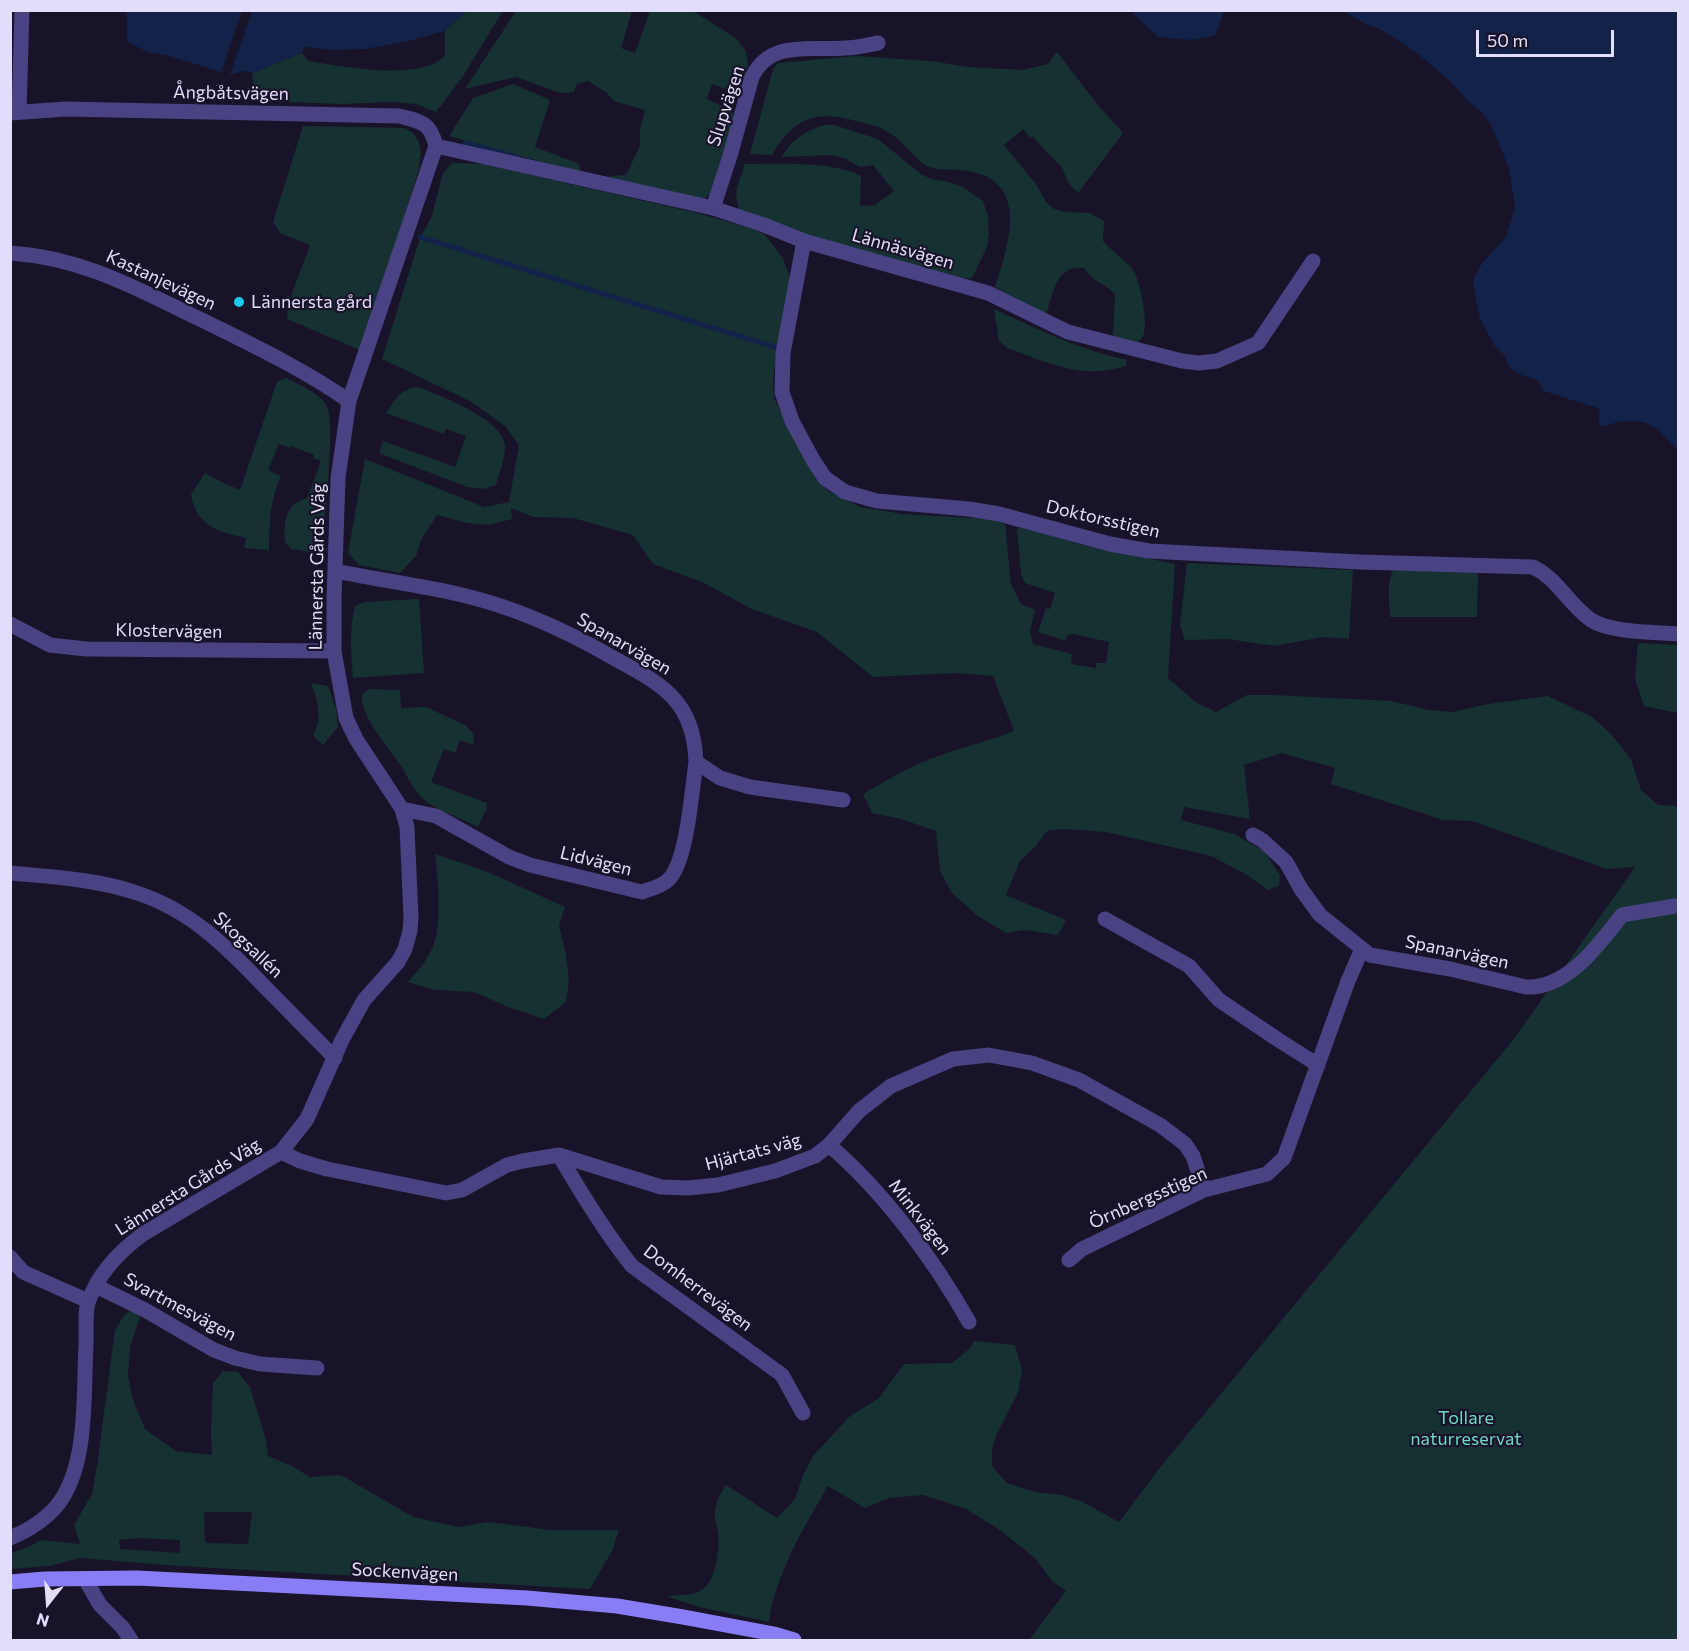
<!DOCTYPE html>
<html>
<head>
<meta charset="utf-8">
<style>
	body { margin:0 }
	#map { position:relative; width:1689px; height:1651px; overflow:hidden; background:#181328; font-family:Commissioner,sans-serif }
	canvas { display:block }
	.frame { position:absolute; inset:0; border:12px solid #e3ddfc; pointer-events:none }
	.north { position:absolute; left:18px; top:1573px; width:60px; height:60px; -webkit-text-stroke:4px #181328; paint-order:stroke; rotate:197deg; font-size:16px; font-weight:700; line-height:24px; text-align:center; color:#e3ddfc }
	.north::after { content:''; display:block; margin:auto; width:21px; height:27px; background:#e3ddfc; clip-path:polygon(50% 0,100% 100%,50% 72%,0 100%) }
	.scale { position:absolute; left:1476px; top:30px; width:138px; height:27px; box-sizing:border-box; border:3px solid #e3ddfc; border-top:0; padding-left:8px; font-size:18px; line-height:21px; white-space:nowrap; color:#e3ddfc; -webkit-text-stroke:4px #181328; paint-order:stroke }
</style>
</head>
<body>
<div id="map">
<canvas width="1689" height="1651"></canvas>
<div class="frame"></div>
<div class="north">N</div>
<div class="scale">50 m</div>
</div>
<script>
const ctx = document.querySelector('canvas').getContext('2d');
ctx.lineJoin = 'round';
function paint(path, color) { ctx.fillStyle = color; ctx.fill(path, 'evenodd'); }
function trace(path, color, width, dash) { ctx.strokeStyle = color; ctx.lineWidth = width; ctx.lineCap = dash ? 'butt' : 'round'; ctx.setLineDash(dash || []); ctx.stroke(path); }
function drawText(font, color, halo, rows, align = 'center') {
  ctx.font = font + ' Commissioner,sans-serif'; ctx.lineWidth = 4.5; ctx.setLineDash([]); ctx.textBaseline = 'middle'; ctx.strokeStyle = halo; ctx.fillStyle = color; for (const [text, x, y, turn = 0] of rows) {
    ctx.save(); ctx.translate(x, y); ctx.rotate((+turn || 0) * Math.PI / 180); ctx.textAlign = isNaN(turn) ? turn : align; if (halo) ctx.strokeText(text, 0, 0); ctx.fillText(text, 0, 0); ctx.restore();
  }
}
paint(new Path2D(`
	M467,11H503L461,79L436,112L416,104L392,102L342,104L256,101L252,73L302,53L308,61C341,66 419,82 445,56V31Z
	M516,11H632L621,48L635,53L650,11H693L736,38L746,51L748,63L741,95L712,84L707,99L732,111L734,124L714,191L705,198L696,200L610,179L611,176L626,175L640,146V129L645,110L614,101L606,92L588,81L577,84L574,92L560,93L516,77L465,89Z
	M1057,52L1097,104L1123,133L1078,193L1068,182L1062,168L1032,136L1030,138L1023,129L1004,145L1036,184L1046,202L1054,209L1065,212L1090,213L1104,221L1103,241C1112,251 1122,258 1131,267C1140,277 1149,324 1143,336C1141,339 1139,341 1136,344L1113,336L1115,294C1105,284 1092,281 1084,268C1056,264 1052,295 1046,316L995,287C1008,247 1031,181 968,171C954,168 937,173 924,164C913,156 905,144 894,136C882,127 870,124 856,121C816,110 794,117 772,155L750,154L773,69L778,63L856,56L931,61L968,67L1023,70L1048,64Z
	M513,84L550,100L535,147L579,164L581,173L449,136L473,98Z
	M825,125H834L878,139L921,174L931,179L945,181L963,187L983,201L988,216L989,233L987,247L972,278H964L825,244L740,211C732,192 739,182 745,164C777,164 834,161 861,176L860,206L875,205L894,191L873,165L860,167L844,158L831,155L782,157C791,139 807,130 825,125Z
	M303,126L404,128C423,136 422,152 419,169L362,351L287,319L288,304L310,245L280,233L273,222Z
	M452,163L483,164L697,213L750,228L764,234L783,258L792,284L775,365L773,383L774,398L808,465L828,491L860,507L903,514L989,519L1005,524L1011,584L1021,604L1035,610L1030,630L1033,644L1072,654L1071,664L1096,668V663H1106L1109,642L1073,634L1066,636V641L1038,632L1046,608L1050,609L1055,593L1025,583L1021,574L1017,529L1022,527L1087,546L1175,564L1168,678L1197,703L1216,712L1247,695H1274L1391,701L1429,710L1453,712L1488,704L1548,696L1592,717L1611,734L1631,759L1641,790L1658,805L1678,806V1640H1029L1066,1591L1052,1581L1035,1558L1000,1530L966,1509L923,1495L889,1498L865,1508L828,1486C804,1527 775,1575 769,1622L699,1607L666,1596C677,1595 692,1596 702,1590C716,1581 720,1548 718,1533C717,1525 714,1519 715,1510C716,1502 721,1491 726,1485L777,1518L795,1499L803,1475L814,1455L849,1417L879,1398L904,1364L952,1363L968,1350L974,1341L1015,1345L1022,1370L1018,1393L997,1433L992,1450V1466L1007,1483L1035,1492L1062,1495L1081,1501L1119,1522L1158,1470L1513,1040L1635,867L1607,869L1472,821L1443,820L1331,784L1335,768L1282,753L1244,765L1250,819L1184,807L1181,820L1234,834L1264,851L1280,875L1279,886L1268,890L1244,873L1211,856L1106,832L1064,829L1047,831L1035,847L1020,861L1006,895L1066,920L1058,935L1025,930L1006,933L978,916L952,893L940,871L936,831L901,819L872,813L863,794C887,780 912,765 938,756C963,747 989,741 1014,731L993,676L957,673L873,677L817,632L752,609L702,582L653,564L633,535L573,518L533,517L511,508L512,519L489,525L467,523L437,515L421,540L416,556L400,573L359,565L348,553L365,459L484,507L509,502L519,445L505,426L470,401L382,359L420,238L432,216L443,173Z
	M994,309C1037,329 1080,350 1127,360L1126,366C1080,380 1050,363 1007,348L999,341Z
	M286,378C299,385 316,391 325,403C338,418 323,529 321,554L291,549L285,542C283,523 286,503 307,498L321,461L313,458L314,455L291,446L290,448L279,444L268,470L281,476C269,503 270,521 269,550L244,548L246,538C218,532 196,526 191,494L205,473L219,481L240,490L277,382Z
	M419,387C441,397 502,418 505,445C506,457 499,473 496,485L484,489L467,487L379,453L383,441L455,467L466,436L446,429L444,434L386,413C396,398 400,389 419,387Z
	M1187,563L1353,570L1349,639L1323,637L1275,646L1227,639L1185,640L1180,625Z
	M1395,568L1478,572L1477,617H1390C1390,603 1385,580 1395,568Z
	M419,599L424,673L353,678C351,654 349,630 355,606L364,602Z
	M1638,643L1678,645V713L1644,706L1635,679Z
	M311,683L328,686L336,708L338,727L323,745L313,736C323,718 318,701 311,683Z
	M370,689L400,690L401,708L426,707L465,725L474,734L473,745L460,740L455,753L444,749L431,782L487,803V808L478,827C462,819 444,813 428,803C415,794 409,779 401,766C389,748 360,717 362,694Z
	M435,854L488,872L565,907L559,925L565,950L569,980L566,1002L544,1019L508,1007L474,992L435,990L408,982C418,971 427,960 433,947C442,925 438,877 435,854Z
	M133,1310L140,1317L130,1347L128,1376L133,1400L145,1429L176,1451L212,1455L211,1430L213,1383L223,1371L238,1372L250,1387L266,1440L268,1456L292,1466L310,1477L341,1475L413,1517L459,1527L489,1522L551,1530H619L612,1551L590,1589L178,1566L80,1558L49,1566L11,1569V1553L29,1547L41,1540L80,1544L74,1525L92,1494L97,1466L115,1330L125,1314ZM204,1512H252L248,1544L207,1543L205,1541ZM139,1538L180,1540V1553L120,1549L119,1540Z`), '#163132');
paint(new Path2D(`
	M127,11H467L445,31L408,41L365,49L333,50L304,47L302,53L252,73L243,71L230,75L170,56L148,52L127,42Z
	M1131,11H1224L1215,36L1193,40L1158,37Z
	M1344,11H1678V449C1667,442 1662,432 1653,427C1637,416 1617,422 1601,427L1598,419L1600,409L1544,391L1537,380L1516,373L1509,366L1504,355L1494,345L1480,318L1473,285L1474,277L1483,262L1506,237L1515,207L1509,168L1490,123L1481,111L1469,102L1448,79L1418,54L1399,41L1378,28L1363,23Z`), '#122248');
paint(new Path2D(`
	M242,11H252L230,75L221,73Z`), '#181328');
trace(new Path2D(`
	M465,143L518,157
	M420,237L775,347`), '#122248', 5);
trace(new Path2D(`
	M19,112L22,10
	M10,113L65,109L399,116C422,122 430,122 436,146
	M436,146L713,208L764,225L804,241L988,293L1068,332L1182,361L1199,363L1217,361L1258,343L1313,261
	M713,208L730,156L752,77C771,39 810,51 845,48C856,48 867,45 878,43
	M804,241L783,353L782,392L792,421L813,460L825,478L845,492L877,501L969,509L999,514L1110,544L1149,551L1360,562L1533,567C1558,579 1569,605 1591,620C1611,633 1655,632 1678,634
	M10,253C85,258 139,290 204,321C254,346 303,369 349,401
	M336,571C378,580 420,585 462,595C514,607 563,629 610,656C659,683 694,698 696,762L720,778L750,787L843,800
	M10,624L50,645L86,649L334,651
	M402,809L436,816L509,857L530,865L642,892C650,889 661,887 668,880C687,864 692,788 696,762
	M1253,835L1262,840L1286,862L1301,889L1320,915L1370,955L1450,969L1526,987C1568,989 1599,944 1622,915L1675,906
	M10,873C53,877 96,879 137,893C190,910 227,947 264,986C288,1010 311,1034 335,1058
	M1105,919L1189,966L1219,1000L1277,1039L1318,1065
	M829,1145C884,1192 934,1260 969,1322
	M281,1152L300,1161L327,1169L446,1193L462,1190L507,1165L523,1161L559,1155L661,1187L688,1188L718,1185L775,1171L815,1156L829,1145L859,1111L891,1086L953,1059L989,1055L1032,1063L1079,1080L1160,1125L1185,1144L1193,1156L1204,1190
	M559,1155C581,1193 604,1231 632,1266L782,1375L803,1413
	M10,1257L23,1272L88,1301
	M1069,1260L1082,1249L1204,1190L1267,1174L1284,1158L1348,981L1362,949
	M96,1286L145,1310L214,1350L235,1358L260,1364L317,1368
	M10,1538C25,1532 37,1525 49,1514C90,1478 83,1395 86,1345C87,1331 84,1312 89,1300C99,1272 120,1251 143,1234L281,1152L307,1119L342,1040L364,1000L398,962L405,949L410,931L411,917L407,827L402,809L356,739L346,718L334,651V599L338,478L349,401L436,146
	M85,1579L100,1605L123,1628L131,1640`), '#494283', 15);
trace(new Path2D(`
	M10,1582L45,1579L137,1578L527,1598L617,1606L683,1617L774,1634L794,1640`), '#887df4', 15);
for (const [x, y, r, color] of [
	[239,302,6,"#1ac8eb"]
]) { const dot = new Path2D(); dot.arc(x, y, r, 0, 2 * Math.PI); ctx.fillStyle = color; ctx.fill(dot); trace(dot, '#181328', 2); }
drawText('18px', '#e3ddfc', '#181328', [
	["Ångbåtsvägen",231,93,1],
	["Slupvägen",726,106,-72],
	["Lännäsvägen",903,249,16],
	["Kastanjevägen",161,280,25],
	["Doktorsstigen",1103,519,13],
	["Lännersta Gårds Väg",317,567,-89],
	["Klostervägen",169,631,1],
	["Spanarvägen",624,644,30],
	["Lidvägen",596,861,14],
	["Skogsallén",248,945,43],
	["Spanarvägen",1457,952,12],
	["Hjärtats väg",753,1152,-15],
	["Lännersta Gårds Väg",188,1187,-32],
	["Örnbergsstigen",1148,1198,-24],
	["Minkvägen",920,1217,52],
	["Domherrevägen",698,1288,37],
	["Svartmesvägen",180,1307,28],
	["Sockenvägen",405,1572,3]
]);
drawText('18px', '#e3ddfc', '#181328', [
	["Lännersta gård",251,302]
], 'left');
drawText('18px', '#6ed7c4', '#181328', [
	["Tollare",1466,1418],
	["naturreservat",1466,1439]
]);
</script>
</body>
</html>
